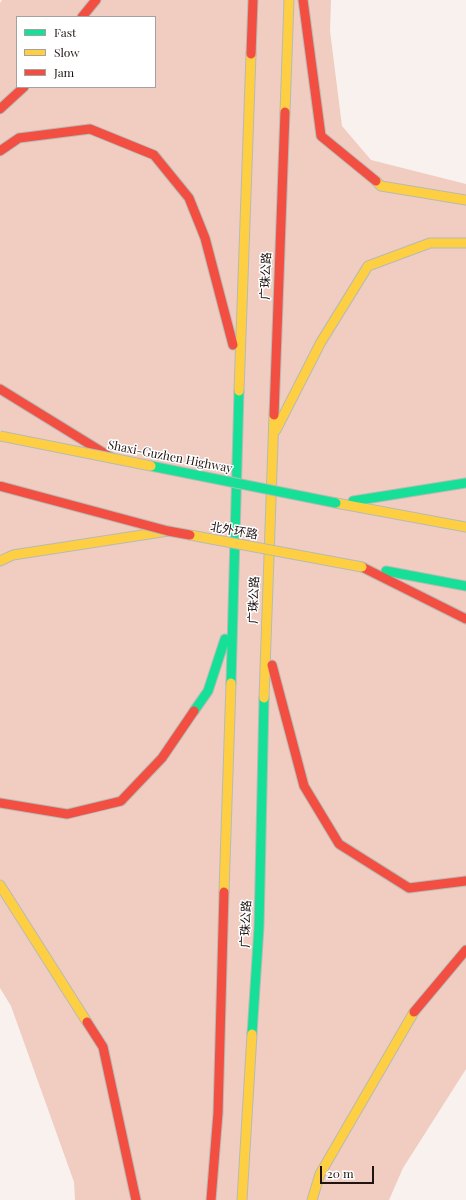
<!DOCTYPE html>
<html>
<head>
<meta charset="utf-8">
<style>
	body { margin:0 }
	#map { position:relative; width:466px; height:1200px; overflow:hidden; background:#f8f1ee; font-family:"Playfair Display",serif }
	canvas { display:block }
	.legend { position:absolute; left:16px; top:16px; width:140px; height:72px; box-sizing:border-box; background:#fff; border:1px solid #a5a1a0; margin:0; padding:5px 7px; list-style:none; font-size:12px; color:#1f1411 }
	.legend li { display:flex; align-items:center; gap:8px; height:20px }
	.legend b { width:20px; border:1px solid #a5a1a0 }
	.scale { position:absolute; left:320px; top:1166px; width:54px; height:18px; box-sizing:border-box; border:2px solid #1f1411; border-top:0; padding-left:5px; font-size:12px; line-height:14px; white-space:nowrap; color:#1f1411; -webkit-text-stroke:3px #fff; paint-order:stroke }
</style>
</head>
<body>
<div id="map">
<canvas width="466" height="1200"></canvas>
<ul class="legend">
<li><b style="height:5px;background:#16e098"></b>Fast</li>
<li><b style="height:5px;background:#ffcf43"></b>Slow</li>
<li><b style="height:5px;background:#f24e42"></b>Jam</li>
</ul>
<div class="scale">20 m</div>
</div>
<script>
const ctx = document.querySelector('canvas').getContext('2d');
ctx.lineJoin = 'round';
function paint(path, color) { ctx.fillStyle = color; ctx.fill(path, 'evenodd'); }
function trace(path, color, width, dash) { ctx.strokeStyle = color; ctx.lineWidth = width; ctx.lineCap = dash ? 'butt' : 'round'; ctx.setLineDash(dash || []); ctx.stroke(path); }
function drawText(font, color, halo, rows, align = 'center') {
  ctx.font = font + ' "Playfair Display","Noto Sans SC",serif'; ctx.lineWidth = 3; ctx.setLineDash([]); ctx.textBaseline = 'middle'; ctx.strokeStyle = halo; ctx.fillStyle = color; for (const [text, x, y, turn = 0] of rows) {
    ctx.save(); ctx.translate(x, y); ctx.rotate((+turn || 0) * Math.PI / 180); ctx.textAlign = isNaN(turn) ? turn : align; if (halo) ctx.strokeText(text, 0, 0); ctx.fillText(text, 0, 0); ctx.restore();
  }
}
paint(new Path2D(`
	M2,0H331L330,31L342,126L371,160L466,184V1069L403,1168L389,1200H75L74,1182L11,1006L0,988V3ZM17,17H155V87H17Z`), '#f1ccc0');
const fast = new Path2D(`
	M353,501L466,483
	M386,571L466,586
	M231,683L239,391
	M194,711L208,691L225,639
	M252,1034L259,927L264,698`);
const slow = new Path2D(`
	M285,112L289,0
	M376,181L381,186L466,200
	M239,391L251,54
	M276,430L321,342L368,266L430,243H466
	M336,503L466,527
	M0,561L13,555L168,531
	M264,698L274,415
	M0,885L87,1022
	M224,892L231,683
	M242,1200L252,1034
	M312,1200L320,1174L414,1012`);
const jam = new Path2D(`
	M303,0L321,136L376,181
	M82,17L96,0
	M251,54L253,0
	M0,109L24,87
	M0,151L19,138L90,129L154,155L189,198L205,238L233,345
	M0,389L112,458
	M274,415L285,112
	M362,567L466,619
	M272,665L304,786L339,844L409,888L466,881
	M0,803L67,814L121,801L162,758L194,711
	M414,1012L466,950
	M87,1022L103,1047L136,1200
	M211,1200L218,1113L224,892`);
trace(fast, '#b6bbb4', 11);
trace(slow, '#b6bbb4', 11);
trace(jam, '#b6bbb4', 11);
trace(fast, '#16e098', 9);
trace(slow, '#ffcf43', 9);
trace(jam, '#f24e42', 9);
const fastBridge = new Path2D(`
	M151,466L336,503`);
const slowBridge = new Path2D(`
	M0,436L151,466
	M190,535L362,567`);
const jamBridge = new Path2D(`
	M0,486L168,531L190,535`);
trace(fastBridge, '#b6bbb4', 11, []);
trace(slowBridge, '#b6bbb4', 11, []);
trace(jamBridge, '#b6bbb4', 11, []);
trace(fastBridge, '#16e098', 9);
trace(slowBridge, '#ffcf43', 9);
trace(jamBridge, '#f24e42', 9);
drawText('12px', '#1f1411', '#fff', [
	["广珠公路",266,276,-88],
	["Shaxi-Guzhen Highway",170,457,11],
	["北外环路",234,531,10],
	["广珠公路",254,600,-88],
	["广珠公路",246,924,-88]
]);
</script>
</body>
</html>
